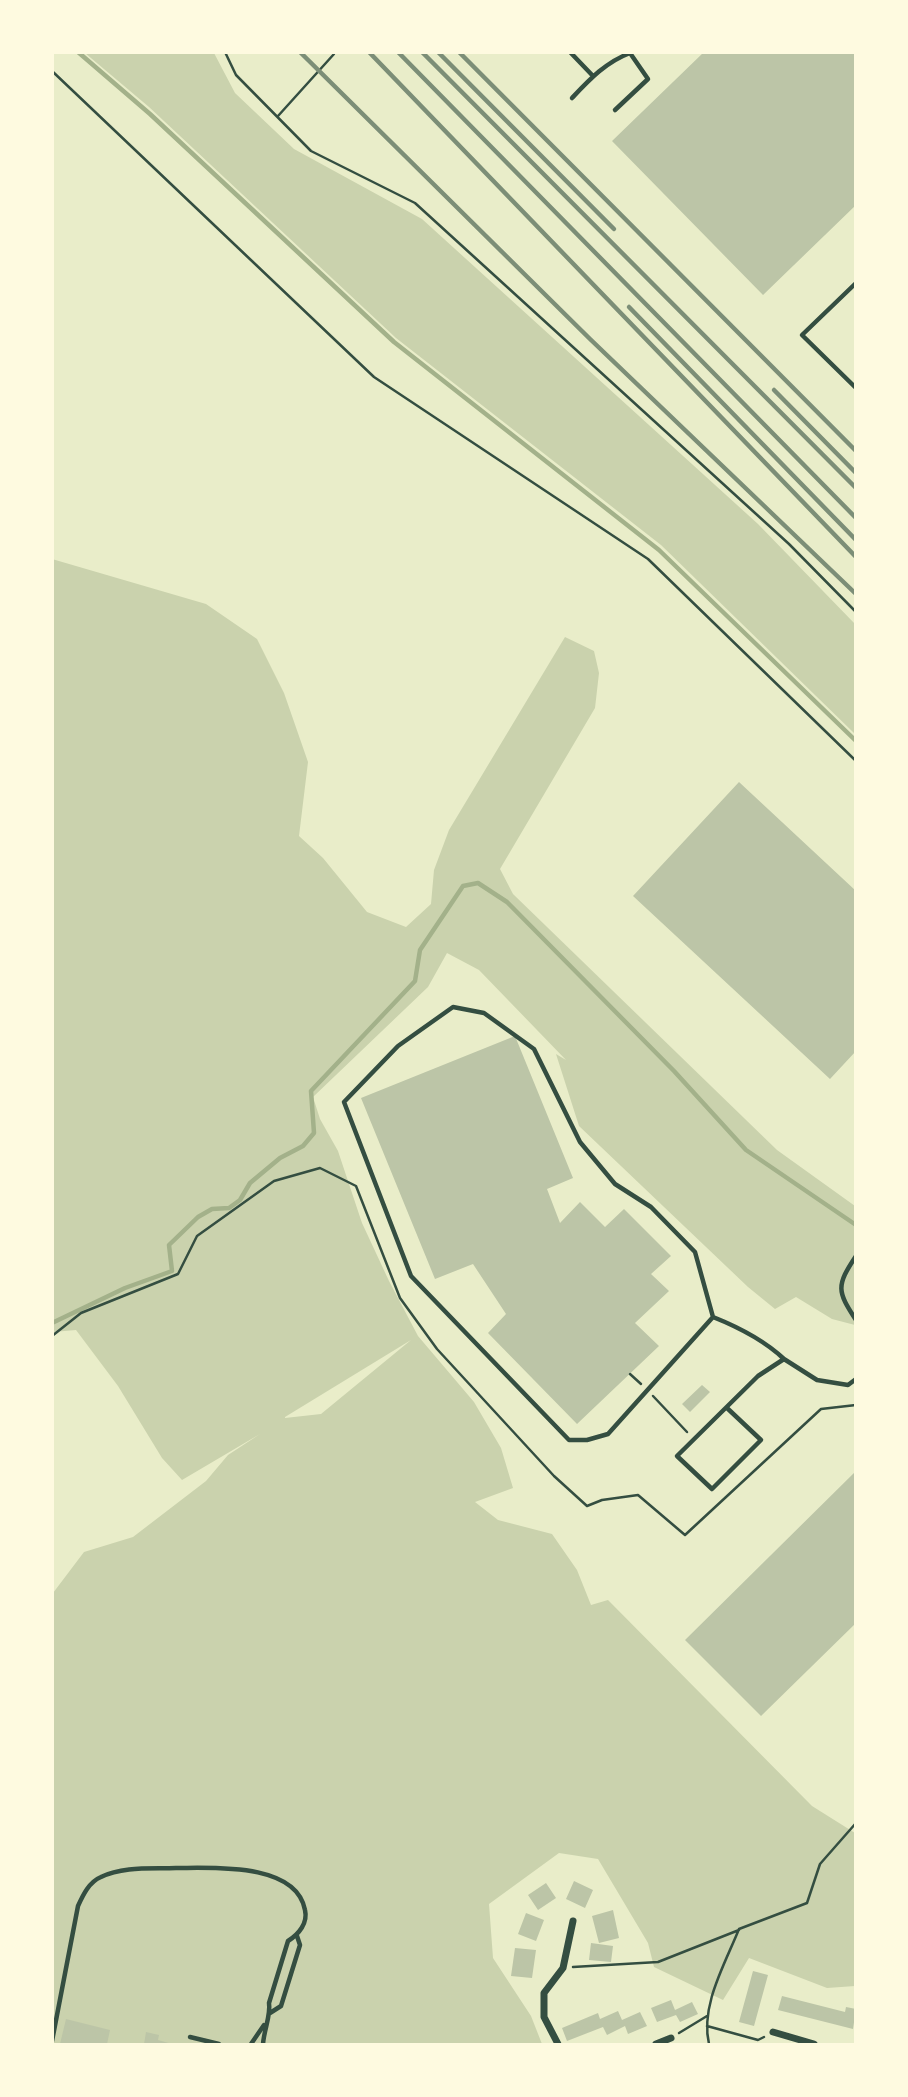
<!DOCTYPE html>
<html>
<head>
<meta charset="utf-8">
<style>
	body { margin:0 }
	#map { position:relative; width:908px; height:2097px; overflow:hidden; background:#e9edc9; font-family:Rubik,sans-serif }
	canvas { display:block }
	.frame { position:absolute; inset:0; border:54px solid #fefae0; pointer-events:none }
</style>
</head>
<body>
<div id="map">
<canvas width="908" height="2097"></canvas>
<div class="frame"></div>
</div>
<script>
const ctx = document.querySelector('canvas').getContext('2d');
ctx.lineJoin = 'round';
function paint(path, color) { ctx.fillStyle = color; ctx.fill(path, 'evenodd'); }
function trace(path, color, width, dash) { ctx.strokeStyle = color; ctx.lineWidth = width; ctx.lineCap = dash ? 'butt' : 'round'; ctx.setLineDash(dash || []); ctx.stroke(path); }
paint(new Path2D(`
	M85,53H214L235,93L294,149L422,219L758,524L855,624V734L661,545L396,338L149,107Z
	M52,559L206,604L257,639L284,693L308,762L299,836L323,858L367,912L406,927L431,904L434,870L449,830L565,637L594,651L599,673L595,708L500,869L513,894L777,1150L855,1206V1325L832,1319L796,1297L775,1309L748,1287L579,1126L556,1054L566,1060L479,970L447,953L428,987L313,1097L320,1119L338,1151L362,1223L389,1281L418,1336L474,1402L501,1448L513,1488L475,1502L498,1520L552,1534L577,1570L591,1605L608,1600L812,1806L855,1833V1986L827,1988L749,1958L723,2000L654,1967L648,1943L598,1859L559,1853L489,1904L493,1958L531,2016L542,2044H53V1593L84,1552L133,1537L206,1481L228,1455L260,1434L182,1480L162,1458L118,1386L76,1330L53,1332ZM411,1340L321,1414L285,1418V1417Z`), '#cad2ad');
trace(new Path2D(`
	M78,52L150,114L394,342L659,550L856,741
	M52,1323L125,1288L172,1271L169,1245L198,1217L212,1209L229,1208L240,1200L250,1183L280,1158L303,1146L314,1133L311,1091L415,981L420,950L463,886L478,883L507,902L674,1071L746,1150L856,1225`), '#a3b18a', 4.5);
paint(new Path2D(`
	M704,52H856V205L763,295L612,141Z
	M739,782L856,891V1051L830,1079L633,896Z
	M515,1036L573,1178L547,1189L560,1223L580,1202L605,1227L624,1209L671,1256L651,1274L669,1291L635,1323L659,1346L577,1424L488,1333L506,1314L473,1264L435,1279L361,1098Z
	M702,1385L710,1392L690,1412L682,1404Z
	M856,1471V1623L761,1716L685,1640Z
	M574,1881L593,1890L585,1908L566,1899Z
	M546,1883L556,1898L538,1910L528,1895Z
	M613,1910L619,1938L599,1943L592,1916Z
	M526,1913L544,1920L536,1941L518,1934Z
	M591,1943L613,1946L611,1962L589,1960Z
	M515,1948L536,1950L532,1978L511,1976Z
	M753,1971L768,1975L754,2026L739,2022Z
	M782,1996L845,2012L846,2007L856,2009L853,2029L778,2010Z
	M671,2000L675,2010L692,2002L698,2014L680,2022L676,2015L657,2022L651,2008Z
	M618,2011L622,2020L640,2012L647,2026L628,2034L625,2026L607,2035L603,2027L567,2041L562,2028L598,2013L600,2019Z
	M66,2019L110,2030L107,2044H60Z
	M146,2032L159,2035L158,2040L172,2044H144Z`), '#bcc5a7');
trace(new Path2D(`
	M225,52L236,75L311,151L415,203L789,544L856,612
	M52,71L374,377L648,559L856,761
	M278,116L334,54
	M52,1336L81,1313L178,1274L197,1236L274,1181L320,1168L356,1186L400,1298L437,1349L554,1476L587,1506L602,1500L638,1495L685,1535L821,1409L856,1405
	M630,1374L641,1384
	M653,1396L687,1432
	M573,1967L658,1962L739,1930
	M707,2026L758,2040L764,2037
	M679,2033L707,2016
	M709,2044C700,2006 725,1964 739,1929L807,1903L820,1864L856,1823`), '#344e41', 2.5);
trace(new Path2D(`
	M570,52L593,76
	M572,98C590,79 606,62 630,53L648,79L615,110
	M856,283L802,335L856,388
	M856,1256C836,1286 837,1291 856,1320
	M713,1317L695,1252L651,1207L615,1184L580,1142L534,1049L484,1013L453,1007L398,1046L344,1102L411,1276L569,1440H587L608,1434L713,1317C738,1327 764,1340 784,1359
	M727,1408L761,1440L712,1489L677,1456L758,1376L784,1359L817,1380L848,1385L856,1379
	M270,2013L281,2006L300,1945L297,1936
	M190,2037L219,2044
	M52,2041L78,1906C83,1895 89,1882 101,1877C123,1866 152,1869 176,1868C212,1868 296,1862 305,1910C308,1923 299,1934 288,1941L269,2003C271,2015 264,2030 263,2044
	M251,2044L264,2025`), '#344e41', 4.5);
trace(new Path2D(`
	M773,2032L814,2044
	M558,2044L544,2017V1993L563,1968L573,1921
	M656,2044L671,2038`), '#344e41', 7);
trace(new Path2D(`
	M300,52L590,339L856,594
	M369,52L856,557
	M398,52L856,518
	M422,52L856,488
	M438,52L614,229
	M459,52L856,451
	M629,307L856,540
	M774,390L856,473`), '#7c8e77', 4.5);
</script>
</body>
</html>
